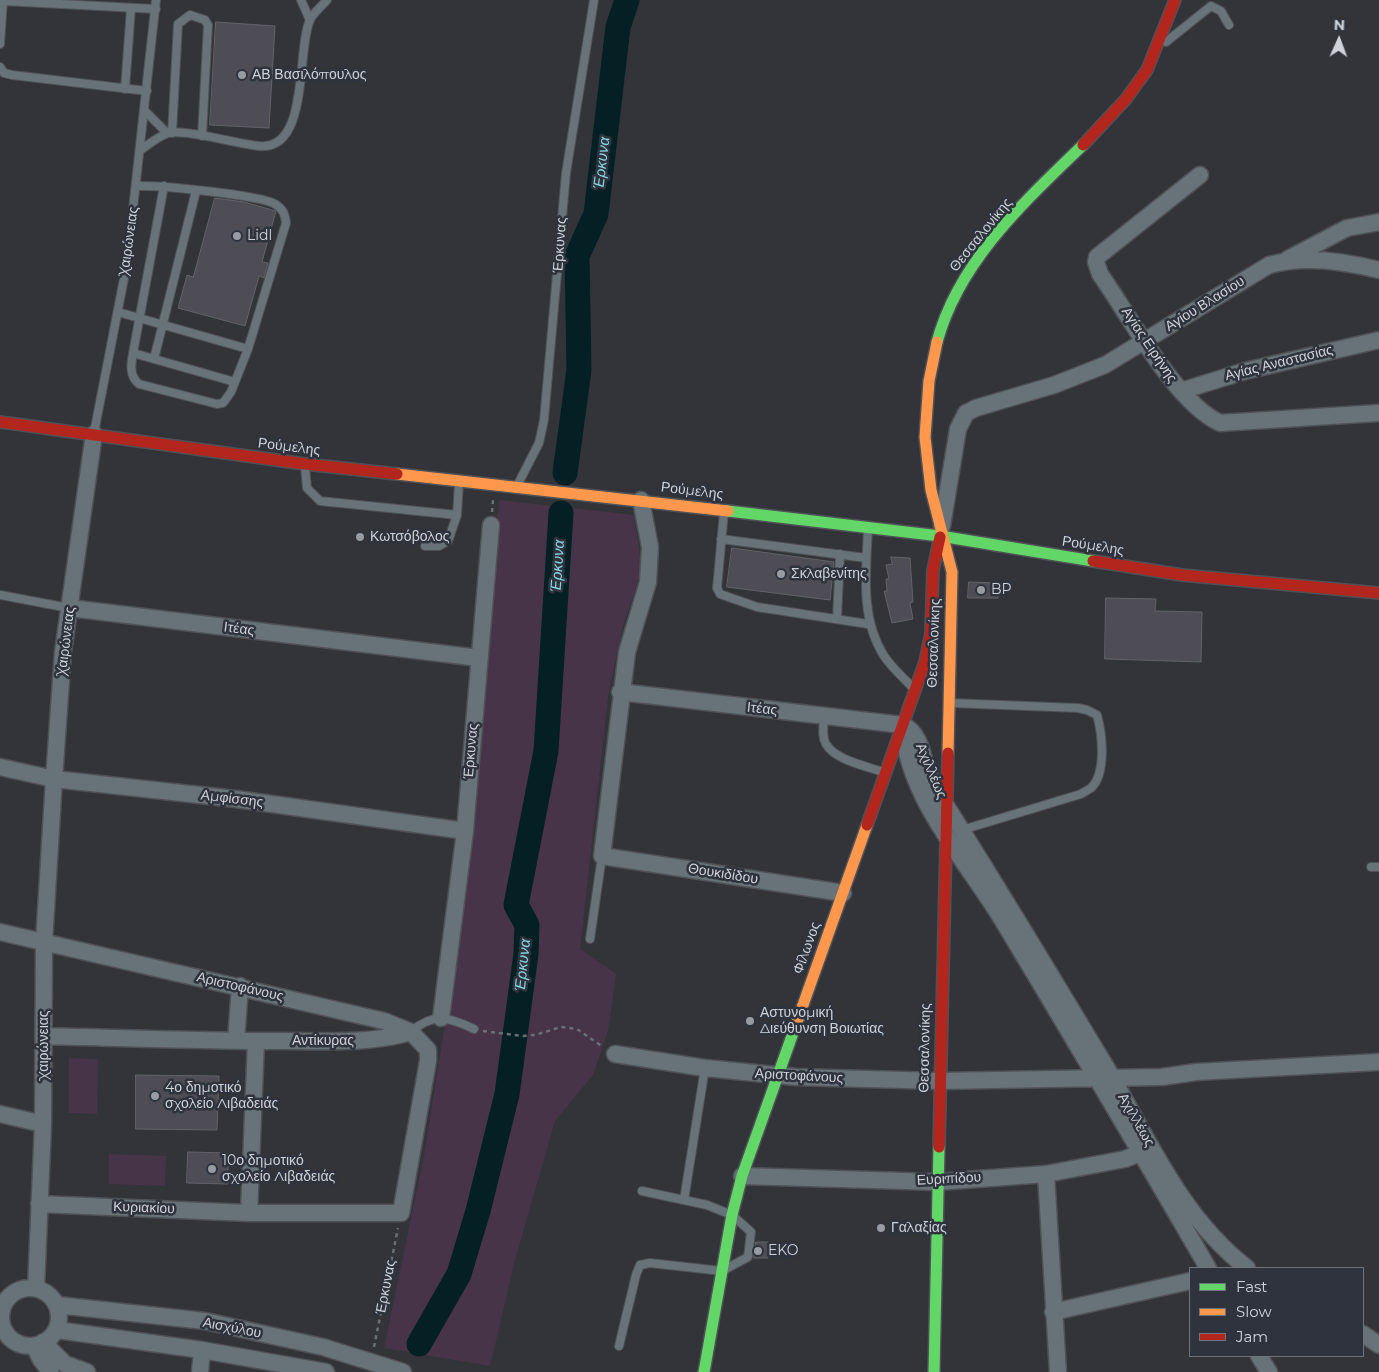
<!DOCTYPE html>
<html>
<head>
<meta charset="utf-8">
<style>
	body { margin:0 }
	#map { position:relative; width:1379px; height:1372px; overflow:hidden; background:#32343a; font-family:Montserrat,sans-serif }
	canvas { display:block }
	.legend { position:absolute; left:1189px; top:1267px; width:175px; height:90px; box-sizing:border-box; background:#2e333e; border:1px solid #6e737c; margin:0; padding:6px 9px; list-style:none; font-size:15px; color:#cfd2d9 }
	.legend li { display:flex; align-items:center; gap:10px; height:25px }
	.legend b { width:25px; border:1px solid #6e737c }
	.north { position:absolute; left:1314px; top:15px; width:50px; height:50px; -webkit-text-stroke:4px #2e333e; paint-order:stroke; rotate:2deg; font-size:14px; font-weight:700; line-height:20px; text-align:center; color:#cfd2d9 }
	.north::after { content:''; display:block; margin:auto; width:18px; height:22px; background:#cfd2d9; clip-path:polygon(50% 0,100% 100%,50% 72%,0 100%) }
</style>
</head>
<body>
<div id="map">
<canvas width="1379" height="1372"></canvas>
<ul class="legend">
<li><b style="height:6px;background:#63d668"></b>Fast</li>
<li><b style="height:6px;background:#ff974d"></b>Slow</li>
<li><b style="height:6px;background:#b3261e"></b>Jam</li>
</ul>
<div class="north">N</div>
</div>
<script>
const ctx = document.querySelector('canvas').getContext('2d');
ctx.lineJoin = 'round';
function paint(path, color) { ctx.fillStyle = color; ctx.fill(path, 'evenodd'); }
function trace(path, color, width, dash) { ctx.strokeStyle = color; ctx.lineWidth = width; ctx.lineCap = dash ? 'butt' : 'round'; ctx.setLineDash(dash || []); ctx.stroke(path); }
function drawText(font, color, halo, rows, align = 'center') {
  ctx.font = font + ' Montserrat,sans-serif'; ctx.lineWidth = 5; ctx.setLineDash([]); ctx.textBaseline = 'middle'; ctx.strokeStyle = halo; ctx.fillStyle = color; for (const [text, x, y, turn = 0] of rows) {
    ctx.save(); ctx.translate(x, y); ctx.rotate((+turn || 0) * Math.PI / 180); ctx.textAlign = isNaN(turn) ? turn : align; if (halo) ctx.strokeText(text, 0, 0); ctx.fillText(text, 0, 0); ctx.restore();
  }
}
paint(new Path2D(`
	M499,500L634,515L641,564L638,582L623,625L608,697L580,949L616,974L608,1031L593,1075L555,1121L515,1260L490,1366L384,1348L424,1156L454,969L486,669Z
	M69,1058L98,1059L97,1114L69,1113Z
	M109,1154L166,1156L165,1186L109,1184Z`), '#483448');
trace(new Path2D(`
	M565,473L579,370L577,256L596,214L618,27L627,0
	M419,1344L459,1274L478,1211L507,1094L526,954L527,925L516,905L546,751L561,513`), '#042024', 25);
const building = new Path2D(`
	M216,22L275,26L269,128L210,125Z
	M215,198L244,202L276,211L262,262L268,263L264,278L259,276L245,326L178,308L187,275L193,277Z
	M732,548L834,562L830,600L727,587Z
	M891,557L910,558L913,602L910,603L913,619L892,623L884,591H887L886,579H889L886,565L892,564Z
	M969,582L999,583L998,598H968Z
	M1106,598L1156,599L1155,611L1202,612L1201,662L1105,659Z
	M136,1075L219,1076L217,1130L136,1129Z
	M188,1152L228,1153V1184L187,1183Z
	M756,1242H769L768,1258H754Z`);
paint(building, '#4e4d55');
trace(building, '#626368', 1);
const lane = new Path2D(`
	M301,0L310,20
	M3,1L156,9
	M1166,42L1211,6L1221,11L1229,25
	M0,44L3,0
	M0,67L4,73L12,75L147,91
	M125,89L131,8
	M145,111L167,133
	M172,133L178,24L190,15L205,20L208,25L202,136
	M142,149C149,144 159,136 168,133C186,129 237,144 259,146C310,151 296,51 310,20C313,13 322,6 327,0
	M164,186L133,353C131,364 129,376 139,384L217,404L223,403L231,392L248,349
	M118,312L248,349L286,223C285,214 283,209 275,204C259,195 159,185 137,186
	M133,353L235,382
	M154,359L196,191
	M94,433L127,263L156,0
	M305,467L307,488L320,501L457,515
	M518,484L539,443L544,420L566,173L594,0
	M724,512L717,588L720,594L757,607L868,624
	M868,529C866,573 860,618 884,656C892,668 904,678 913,688
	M721,539L866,558
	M425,546H439L448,541L457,515L459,483
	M0,595L69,608
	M837,619L840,554
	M951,703L1078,708L1087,710L1097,715C1102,733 1107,773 1091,788C1088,790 1084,792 1081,794L962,830
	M824,716C824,725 821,736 826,744C835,760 866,766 883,772
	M1371,867H1379
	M590,939L602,856
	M411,1032C433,1012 449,1017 474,1029
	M684,1200L705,1068
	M619,1346L636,1275L640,1265L650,1263L722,1271L748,1257L751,1232L732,1215L707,1205L642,1191`);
const street = new Path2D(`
	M1200,175L1097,257L1096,262L1100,274C1129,315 1175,402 1220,423L1379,413
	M1288,259L1347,228L1379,222
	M1181,391L1245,371L1379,340
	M641,500L650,547L648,582L627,652L602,856L843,893
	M942,526L958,429L966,413L976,408L1054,385L1105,365L1269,265C1304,255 1344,261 1379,270
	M70,608L479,658
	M620,692L903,725C921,734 922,755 928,772C932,783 939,794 945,804C1001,892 1055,982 1109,1072C1149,1141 1182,1218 1247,1268
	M903,728C909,801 967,861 1003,921C1072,1036 1141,1152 1208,1268
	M0,767L54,779L236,799L465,831
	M0,932L384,1021L411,1032L428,1050V1061L401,1213H249L39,1204
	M441,1018L465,831L491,525
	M44,1036C125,1038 205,1041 286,1041C328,1041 370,1044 411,1032
	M236,1041L240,986
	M615,1054L705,1068L796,1077L939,1081L1162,1077L1196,1072L1379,1062
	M0,1114L43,1124
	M1046,1174L1058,1372
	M742,1176L937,1182L1046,1174L1125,1159L1150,1149
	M249,1213L256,1041
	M36,1288L43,1124L44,942L54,779L63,652L94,434
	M1 1317a29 29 0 1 1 58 0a29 29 0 1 1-58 0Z
	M57,1305L205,1321L323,1347L403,1372
	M1053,1312L1190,1281
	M57,1330L202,1350L326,1372
	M1363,1334L1379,1345
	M43,1342L65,1364L87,1372
	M34,1346L41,1360L51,1372
	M1259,1356L1269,1372
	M200,1372L202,1350`);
const fast = new Path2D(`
	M937,342C959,261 1024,202 1083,145
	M728,511L940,536L1093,561
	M704,1372L732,1215L742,1176L798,1019
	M934,1372L939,1147`);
const slow = new Path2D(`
	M937,342L929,381L925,437L931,490L952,572L948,753
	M397,474L728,511
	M798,1019L867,825`);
const jam = new Path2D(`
	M1083,145L1126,99L1147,70L1175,0
	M0,422L305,464L397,474
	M1093,561L1182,575L1379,593
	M867,825L925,662L931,633L933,570L940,537
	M939,1147L948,753`);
trace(lane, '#4f5156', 10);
trace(street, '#4f5156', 19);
trace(fast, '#4f5156', 14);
trace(slow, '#4f5156', 14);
trace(jam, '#4f5156', 14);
trace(new Path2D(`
	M492,512L493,500
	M483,1031L522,1036L535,1035L561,1027L577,1029L603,1047
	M374,1347L398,1228`), '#686f75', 2.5, [4, 4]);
trace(lane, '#687279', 8);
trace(street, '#687279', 16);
trace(fast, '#63d668', 11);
trace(slow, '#ff974d', 11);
trace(jam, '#b3261e', 11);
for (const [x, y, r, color] of [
	[242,75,5,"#989ba1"],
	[237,236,5,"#989ba1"],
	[360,537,5,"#989ba1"],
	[781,574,5,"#989ba1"],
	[981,590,5,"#989ba1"],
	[750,1021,5,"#989ba1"],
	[155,1096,5,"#989ba1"],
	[212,1169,5,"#989ba1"],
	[881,1228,5,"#989ba1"],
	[758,1251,5,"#989ba1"]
]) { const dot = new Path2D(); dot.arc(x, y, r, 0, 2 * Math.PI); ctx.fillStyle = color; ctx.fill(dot); trace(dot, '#2e333e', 2); }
drawText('14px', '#cfd2d9', '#2e333e', [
	["ΑΒ Βασιλόπουλος",252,75],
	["Lidl",247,236],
	["Κωτσόβολος",370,537],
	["Σκλαβενίτης",791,574],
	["BP",991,590],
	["Αστυνομική",760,1013],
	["Διεύθυνση Βοιωτίας",760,1029],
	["4ο δημοτικό",165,1088],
	["σχολείο Λιβαδειάς",165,1104],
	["10ο δημοτικό",222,1161],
	["σχολείο Λιβαδειάς",222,1177],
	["Γαλαξίας",891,1228],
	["EKO",768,1251]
], 'left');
drawText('14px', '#cfd2d9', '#2e333e', [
	["Θεσσαλονίκης",981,235,-51],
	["Χαιρώνειας",129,241,-82],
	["Έρκυνας",560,245,-86],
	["Αγίου Βλασίου",1205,304,-32],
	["Αγίας Ειρήνης",1149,345,56],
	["Αγίας Αναστασίας",1279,363,-14],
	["Ρούμελης",289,447,7],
	["Ρούμελης",692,491,7],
	["Ρούμελης",1093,546,9],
	["Ιτέας",239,629,7],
	["Χαιρώνειας",66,641,-83],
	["Θεσσαλονίκης",934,643,-88],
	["Ιτέας",762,709,6],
	["Έρκυνας",471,751,-85],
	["Αχιλλέως",931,771,67],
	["Αμφίσσης",232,799,7],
	["Θουκιδίδου",723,874,9],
	["Φίλωνος",807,948,-70],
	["Αριστοφάνους",240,987,13],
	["Αντίκυρας",323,1041],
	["Χαιρώνειας",44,1045,-90],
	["Θεσσαλονίκης",925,1048,-89],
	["Αριστοφάνους",799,1076,3],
	["Αχιλλέως",1136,1120,60],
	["Ευριπίδου",949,1179,-3],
	["Κυριακίου",144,1208,2],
	["Έρκυνας",386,1287,-79],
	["Αισχύλου",232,1328,11]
]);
drawText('italic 15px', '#86d7e2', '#2e333e', [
	["Έρκυνα",602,163,-83],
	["Έρκυνα",558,566,-86],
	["Έρκυνα",523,965,-84]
]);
</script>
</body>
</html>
